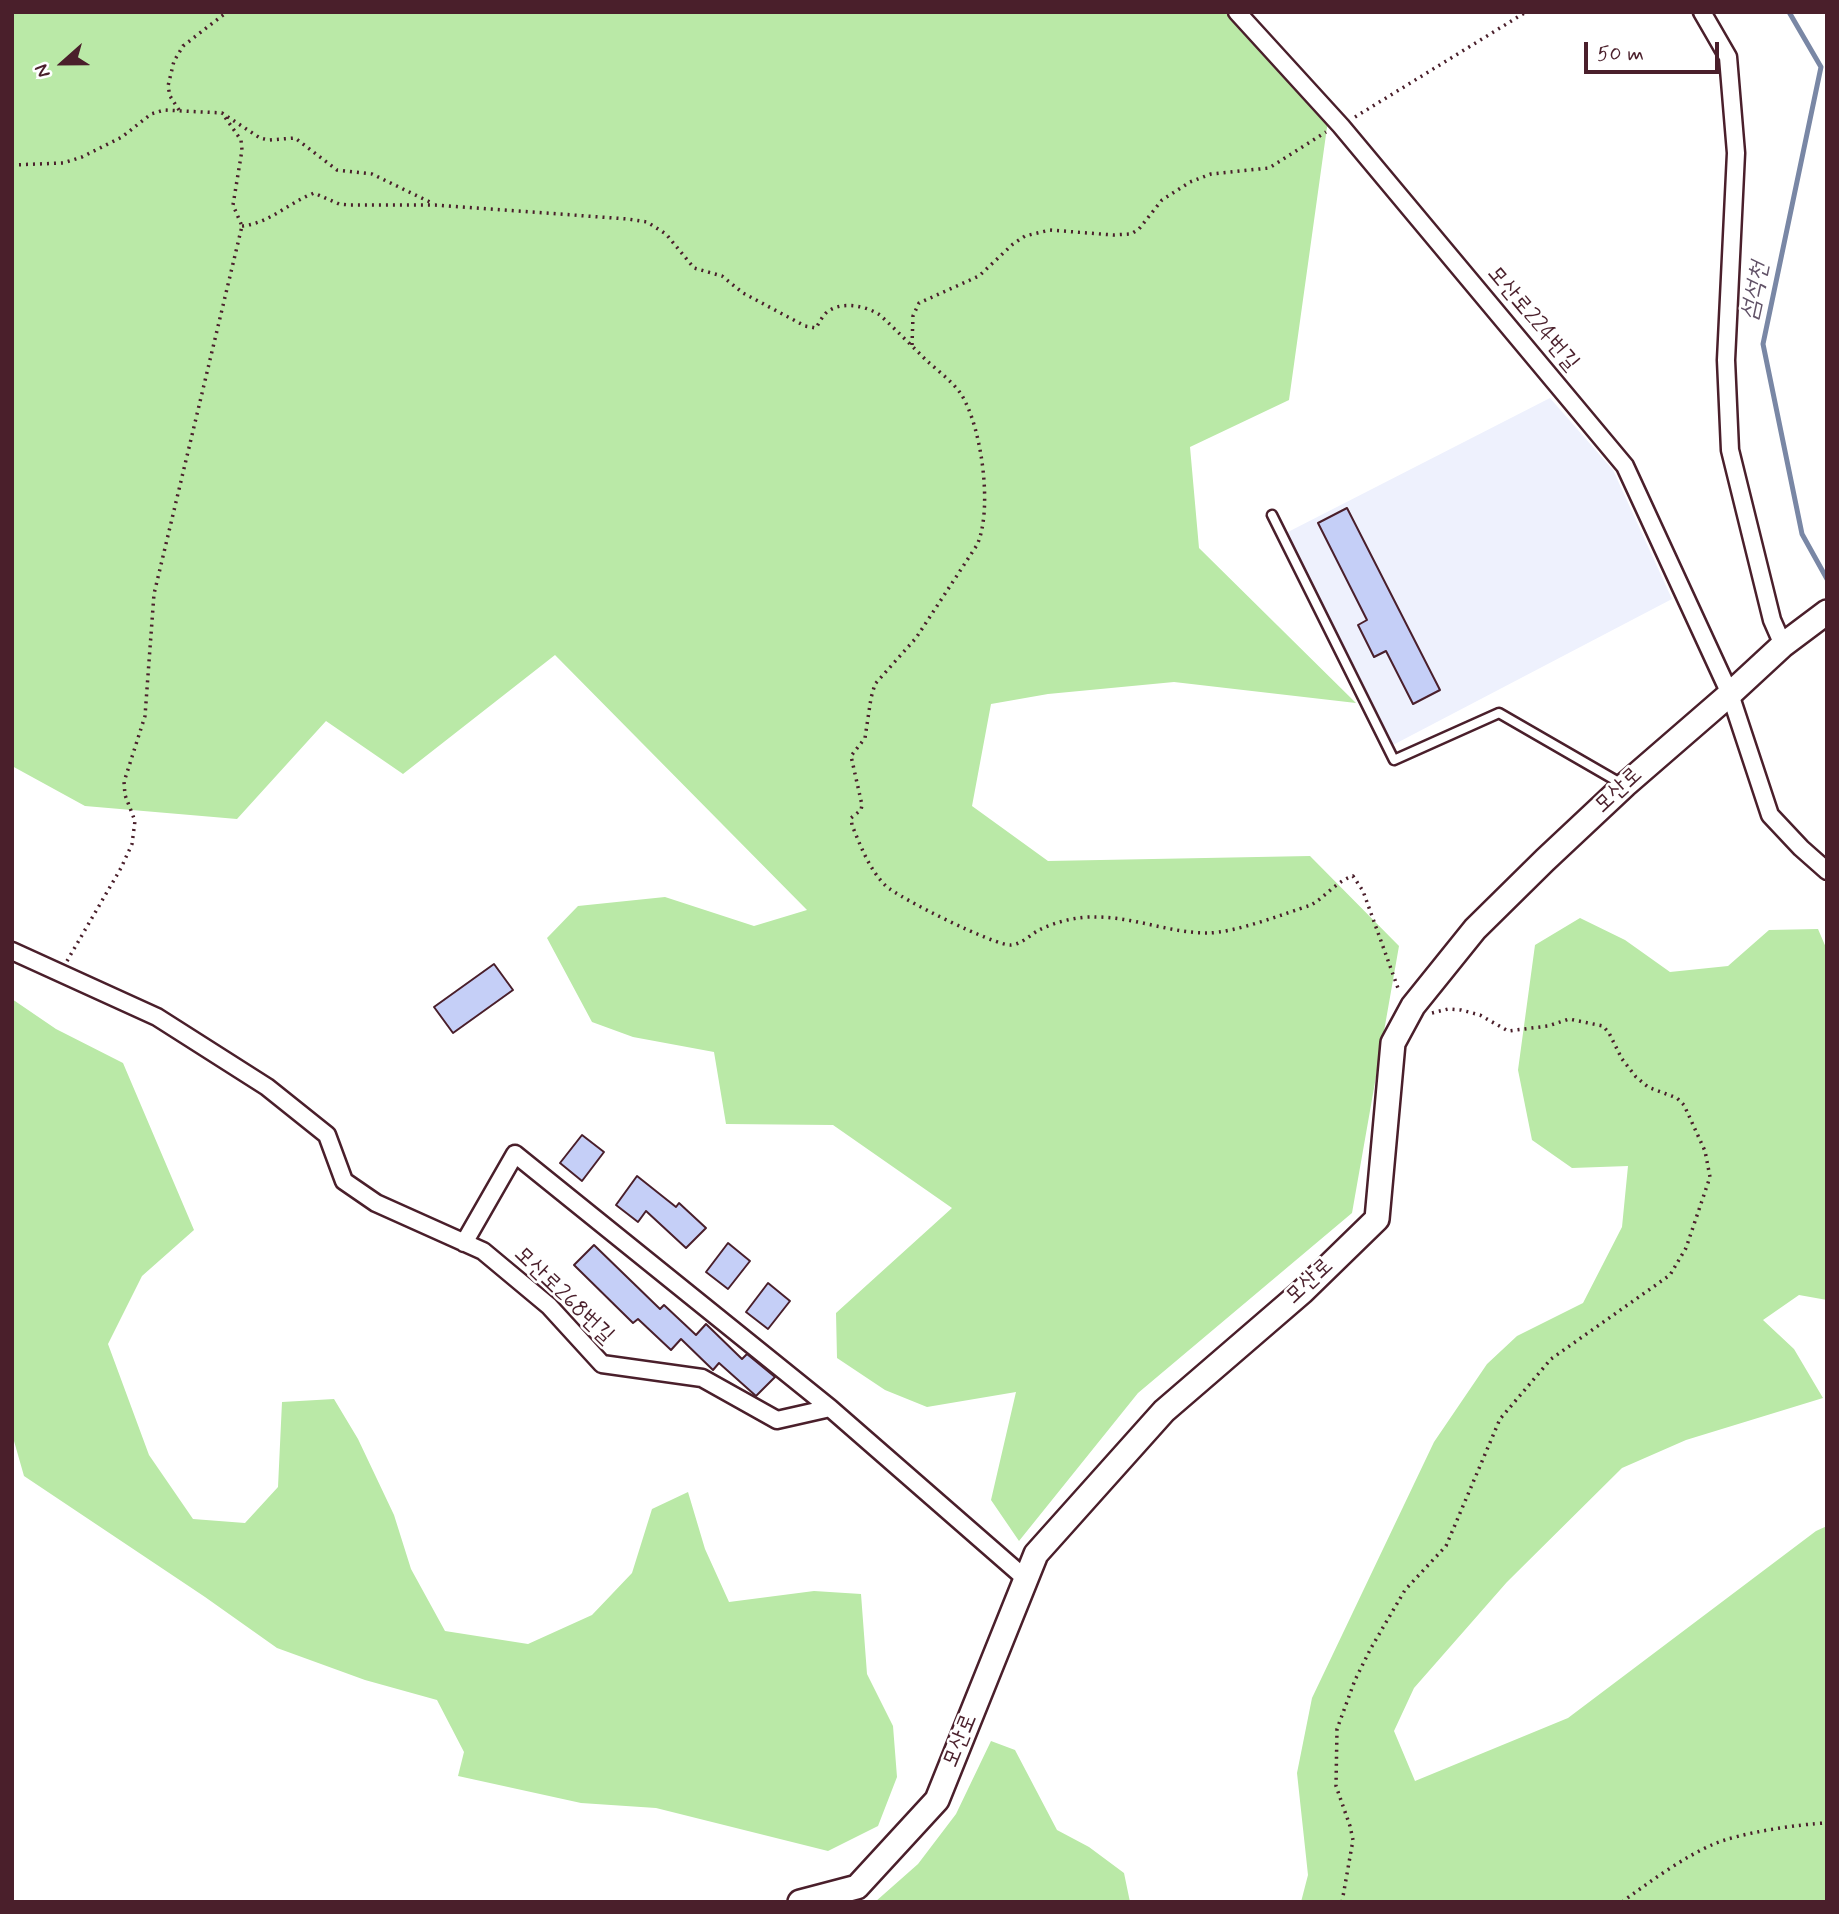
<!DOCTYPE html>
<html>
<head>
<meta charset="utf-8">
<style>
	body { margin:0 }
	#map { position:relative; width:1839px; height:1914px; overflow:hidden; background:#fff; font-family:Mynerve,sans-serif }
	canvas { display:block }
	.frame { position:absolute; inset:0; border:14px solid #4a1f2b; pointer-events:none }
	.north { position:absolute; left:28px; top:28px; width:70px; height:70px; -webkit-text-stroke:5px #fff; paint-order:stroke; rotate:249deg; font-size:19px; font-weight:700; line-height:28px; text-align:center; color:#4a1f2b }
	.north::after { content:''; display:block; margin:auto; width:24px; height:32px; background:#4a1f2b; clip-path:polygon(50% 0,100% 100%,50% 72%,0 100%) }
	.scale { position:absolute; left:1584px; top:42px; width:135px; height:32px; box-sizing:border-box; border:4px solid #4a1f2b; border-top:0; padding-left:9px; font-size:21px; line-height:24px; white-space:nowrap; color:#4a1f2b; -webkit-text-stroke:5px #fff; paint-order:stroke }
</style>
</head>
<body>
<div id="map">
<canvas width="1839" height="1914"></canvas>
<div class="frame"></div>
<div class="north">N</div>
<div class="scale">50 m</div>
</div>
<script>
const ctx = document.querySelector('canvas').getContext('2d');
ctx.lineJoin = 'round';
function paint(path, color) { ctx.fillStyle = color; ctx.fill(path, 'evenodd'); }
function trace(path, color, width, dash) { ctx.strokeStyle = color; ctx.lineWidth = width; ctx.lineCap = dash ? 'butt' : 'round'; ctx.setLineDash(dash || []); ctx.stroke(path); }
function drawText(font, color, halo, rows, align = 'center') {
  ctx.font = font + ' Mynerve,"Poor Story",sans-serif'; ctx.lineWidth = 5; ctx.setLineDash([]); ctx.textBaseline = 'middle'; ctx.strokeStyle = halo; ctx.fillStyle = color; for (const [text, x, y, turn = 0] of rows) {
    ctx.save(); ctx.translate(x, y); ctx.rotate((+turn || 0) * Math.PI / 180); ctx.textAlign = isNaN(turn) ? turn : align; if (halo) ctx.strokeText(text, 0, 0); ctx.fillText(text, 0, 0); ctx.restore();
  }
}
paint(new Path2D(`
	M1550,398L1613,470L1672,599L1391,746L1286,533Z`), '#eef1fd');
paint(new Path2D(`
	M12,12H1229L1329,113L1289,400L1190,447L1199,548L1356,703L1174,682L1048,694L991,704L972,806L1048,861L1310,856L1399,946L1352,1213L1138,1393L1019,1541L991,1500L1016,1392L927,1407L885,1390L837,1358L836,1313L952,1208L833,1125L726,1124L714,1052L633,1037L592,1022L547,938L578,906L665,897L754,926L807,910L555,655L403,774L326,721L237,819L85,806L12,766Z
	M1580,918L1625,940L1670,972L1728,966L1769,930L1818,929L1827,950V1300L1799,1295L1763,1320L1794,1349L1823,1398L1686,1440L1622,1468L1507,1582L1414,1688L1394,1731L1415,1781L1568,1718L1816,1531L1827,1526V1902H1301L1308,1875L1297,1773L1312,1698L1434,1442L1487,1364L1517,1336L1583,1303L1622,1227L1628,1166L1572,1168L1532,1140L1518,1070L1535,945Z
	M12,999L56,1029L123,1063L194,1230L142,1276L108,1344L149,1455L193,1519L245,1523L278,1487L282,1402L334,1399L358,1439L394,1515L411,1569L445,1631L528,1644L592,1615L632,1573L652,1509L688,1492L705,1549L729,1602L814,1591L861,1594L867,1674L893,1726L897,1777L878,1826L828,1851L656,1808L581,1803L458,1776L464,1752L437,1700L365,1680L277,1648L205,1597L24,1476L12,1434Z
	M991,1741L1015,1750L1057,1830L1089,1847L1124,1873L1130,1902H875L918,1864L956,1814Z`), '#bae9a7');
trace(new Path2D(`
	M1789,12L1821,67L1763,344L1802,534L1827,579`), '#7987a5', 5);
const building = new Path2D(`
	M1347,508L1440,690L1413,704L1386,651L1374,657L1358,625L1367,620L1318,523Z
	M494,964L513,990L453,1033L434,1007Z
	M582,1135L604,1152L582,1181L560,1163Z
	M637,1176L676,1207L679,1203L706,1228L686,1248L646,1211L638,1222L616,1205Z
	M728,1243L750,1261L728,1289L706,1272Z
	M594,1245L660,1309L664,1305L696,1335L706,1324L742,1359L747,1354L775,1377L756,1396L719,1363L713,1370L681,1339L671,1350L638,1319L633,1323L574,1265Z
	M768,1283L790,1301L768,1329L746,1312Z`);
paint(building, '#c5cff7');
trace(building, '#4a1f2b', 2);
const lane = new Path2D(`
	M1272,515L1394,760L1499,713L1622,784`);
const street = new Path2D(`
	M1237,12L1341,126L1625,466L1730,694L1770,815L1801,848L1827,871
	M1702,12L1728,57L1736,153L1726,360L1730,450L1772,620L1783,645
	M12,951L157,1017L267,1087L327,1135L344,1181L376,1203L483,1251L549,1306L602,1364L702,1378L777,1420L830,1408L1026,1579
	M464,1243L515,1154L830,1408`);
const secondary = new Path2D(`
	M800,1902L857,1887L937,1800L1036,1554L1164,1411L1302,1292L1377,1219L1393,1043L1413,1006L1475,929L1545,860L1625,785L1730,694L1783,645L1827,612`);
trace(lane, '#4a1f2b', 13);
trace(street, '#4a1f2b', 21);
trace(secondary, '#4a1f2b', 28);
trace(new Path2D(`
	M179,110L170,96L168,86L174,61L183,46L227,12
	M1355,117L1526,12
	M12,165L63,163L82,157L122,137L151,114L164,110L222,113L260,138L269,140L295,138L337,170L372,174L434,204
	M242,226C270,223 288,203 314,193L339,204L350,205H435L628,219L647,222L666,234L694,268L722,276L743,293L805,326L816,328C819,323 822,317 826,313C840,300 867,306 880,315C896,330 911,345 926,360C938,371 952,381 961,394C982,427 993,510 977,545L916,638L875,684L871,698L865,738L851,756L862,805L861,810L851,818L852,825C860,845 870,871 886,886C899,898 995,946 1011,945C1022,944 1030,935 1039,930C1055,922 1078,916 1096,917C1134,917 1170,933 1207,933C1234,933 1284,914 1311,905C1325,897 1337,881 1353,876L1363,891L1399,991
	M912,345L913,316L919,303L979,276L1013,244L1025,236L1050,230L1113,235L1131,234L1139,229L1162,200L1190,182L1211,174L1269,168L1326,132
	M67,961L121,868L132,844L135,821L125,795L124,782L145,716L154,594L242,226L233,205L242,150L241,140L222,113
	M1342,1902L1353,1840L1350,1826L1336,1786L1337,1729L1355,1680L1371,1648L1405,1590L1446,1546L1500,1419L1551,1359L1670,1275L1686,1248L1710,1177L1705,1151L1684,1105L1677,1098L1648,1087L1636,1077L1622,1059L1609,1033L1603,1026L1569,1019L1548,1026L1508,1031L1480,1015L1461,1010L1448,1009L1432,1013
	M1622,1902C1648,1883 1685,1856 1714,1844C1739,1833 1799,1824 1827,1823`), '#4a1f2b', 3.5, [2, 5]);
trace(lane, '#fff', 8);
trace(street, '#fff', 16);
trace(secondary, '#fff', 23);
drawText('23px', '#4a1f2b', '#fff', [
	["모산로224번길",1532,319,50],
	["모산로",1619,791,-43],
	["모산로",1310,1282,-43],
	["모산로268번길",563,1296,44],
	["모산로",961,1741,-68]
]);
drawText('italic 24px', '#625368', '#fff', [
	["섬석천",1756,291,-78]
]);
</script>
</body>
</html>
